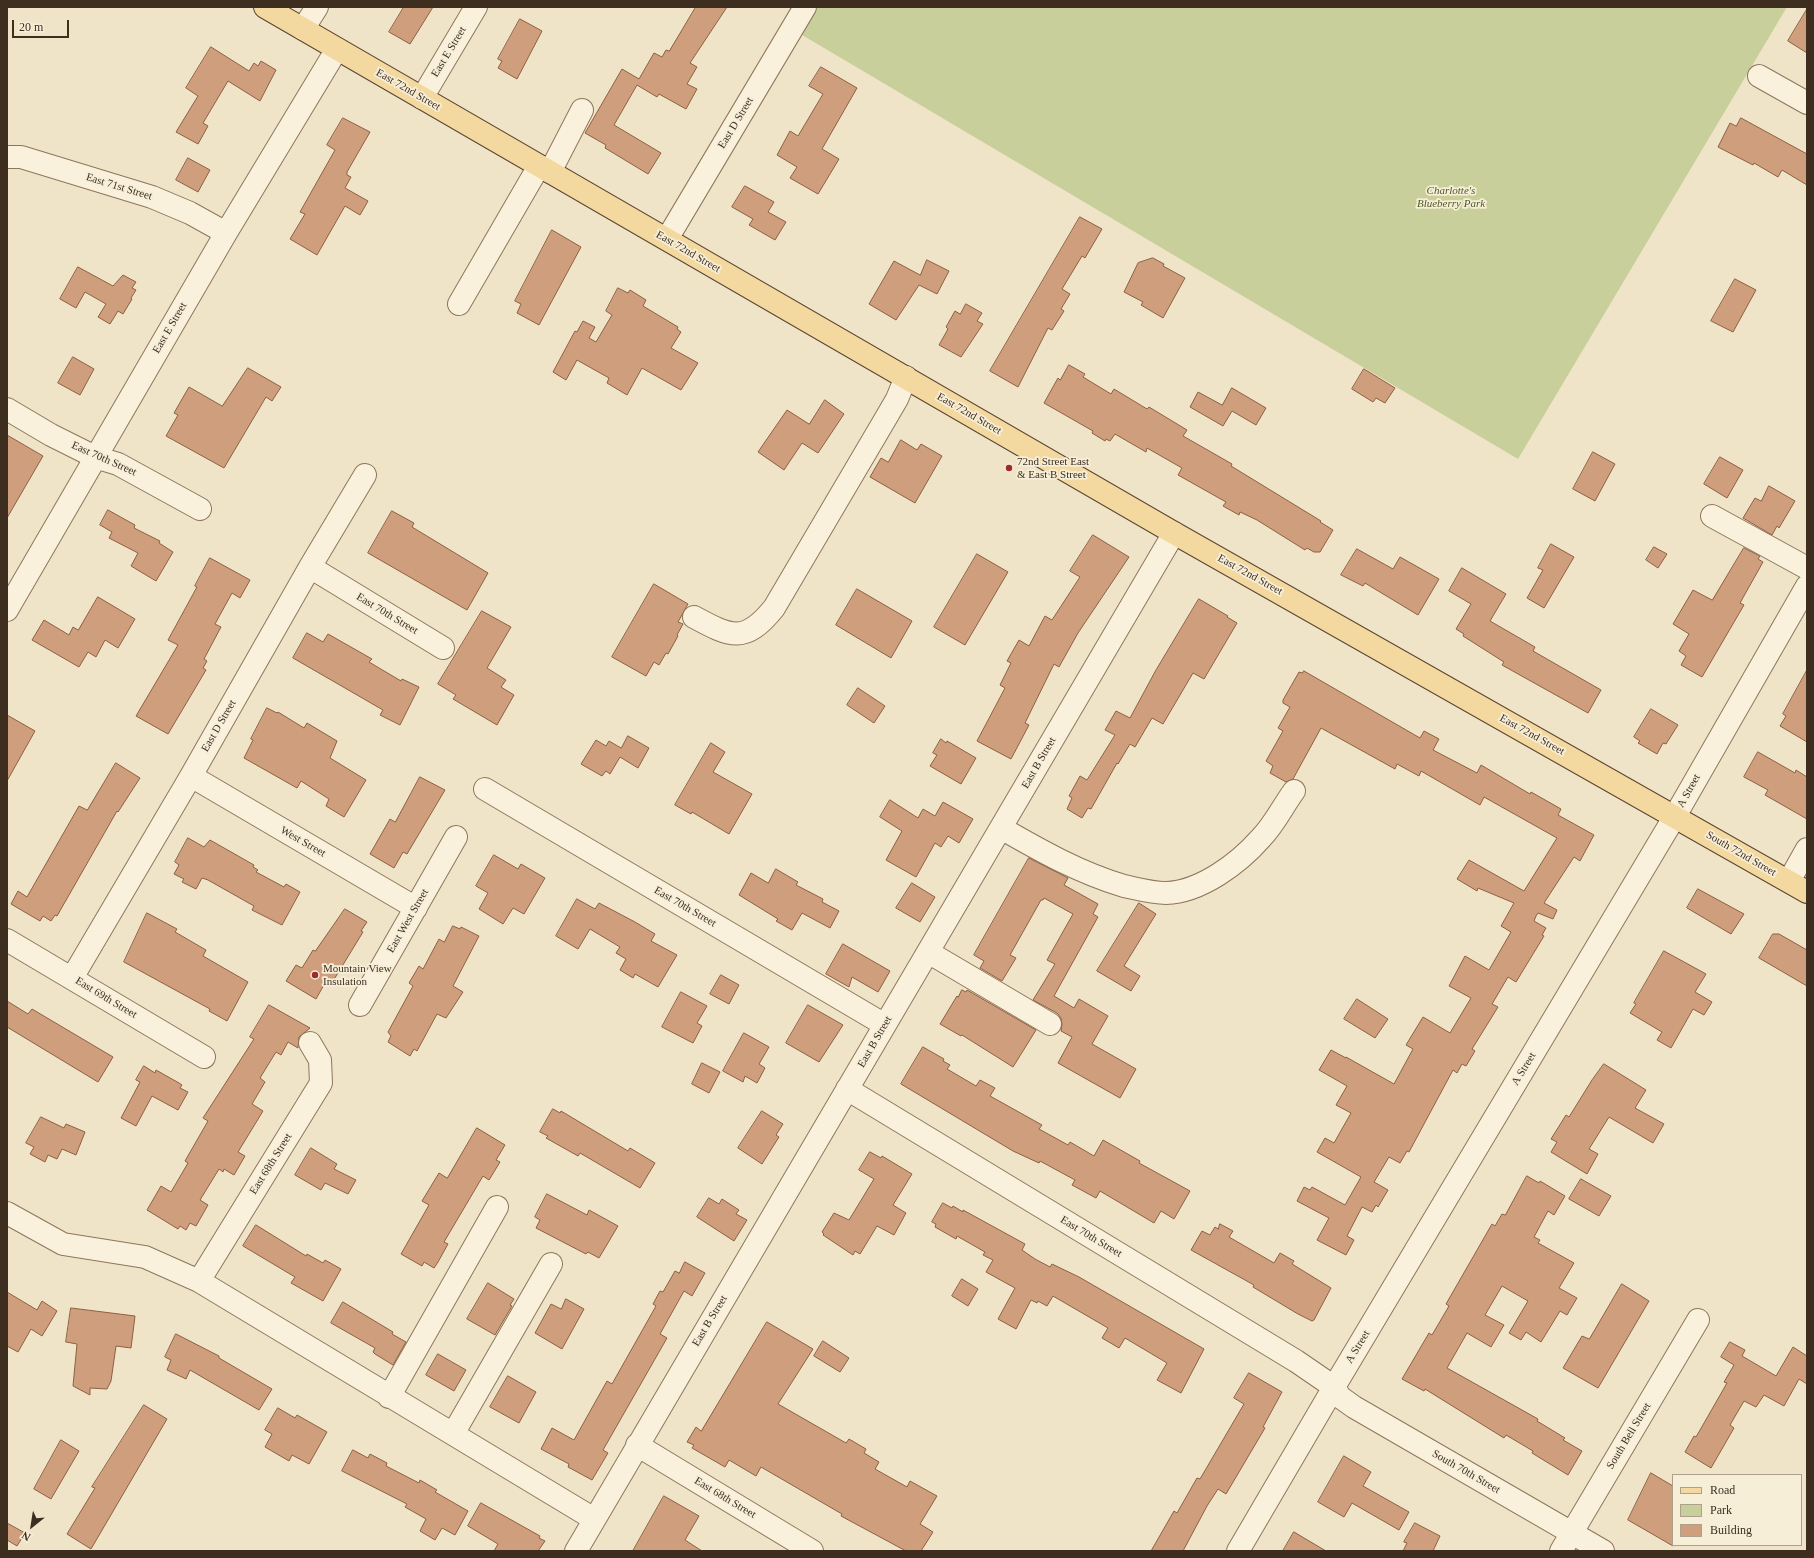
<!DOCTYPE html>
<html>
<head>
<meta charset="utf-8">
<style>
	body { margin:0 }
	#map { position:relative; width:1814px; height:1558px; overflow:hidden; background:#f0e4c8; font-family:Georgia,serif }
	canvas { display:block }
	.frame { position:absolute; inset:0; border:8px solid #3d2e20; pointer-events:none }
	.legend { position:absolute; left:1672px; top:1474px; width:130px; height:72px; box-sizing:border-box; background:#f7eed8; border:1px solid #ada18e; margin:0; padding:5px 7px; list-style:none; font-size:12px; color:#3d2e20 }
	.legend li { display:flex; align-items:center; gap:8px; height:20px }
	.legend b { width:20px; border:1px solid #ada18e }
	.north { position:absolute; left:12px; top:1506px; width:40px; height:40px; -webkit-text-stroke:3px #f7eed8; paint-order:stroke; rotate:210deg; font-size:11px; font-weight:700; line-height:16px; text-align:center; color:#3d2e20 }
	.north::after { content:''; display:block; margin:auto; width:14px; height:18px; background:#3d2e20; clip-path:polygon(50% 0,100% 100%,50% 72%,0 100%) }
	.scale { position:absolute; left:12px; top:20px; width:57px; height:18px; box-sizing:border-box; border:2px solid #3d2e20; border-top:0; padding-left:5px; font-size:12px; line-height:14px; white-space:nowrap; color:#3d2e20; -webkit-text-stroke:3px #f7eed8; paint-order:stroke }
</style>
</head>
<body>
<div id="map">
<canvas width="1814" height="1558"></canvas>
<div class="frame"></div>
<ul class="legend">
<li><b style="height:5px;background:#f3d9a0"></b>Road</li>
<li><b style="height:11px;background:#c9cf9b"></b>Park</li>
<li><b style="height:11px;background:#cf9f7d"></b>Building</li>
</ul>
<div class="north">N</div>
<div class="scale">20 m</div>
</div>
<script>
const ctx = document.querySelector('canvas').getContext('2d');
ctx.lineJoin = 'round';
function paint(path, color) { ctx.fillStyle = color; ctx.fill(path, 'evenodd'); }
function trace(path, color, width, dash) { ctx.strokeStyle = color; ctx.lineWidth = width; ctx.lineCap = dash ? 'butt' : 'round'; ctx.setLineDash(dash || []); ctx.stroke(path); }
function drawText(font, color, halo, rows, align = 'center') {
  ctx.font = font + ' Georgia,serif'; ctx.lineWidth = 3.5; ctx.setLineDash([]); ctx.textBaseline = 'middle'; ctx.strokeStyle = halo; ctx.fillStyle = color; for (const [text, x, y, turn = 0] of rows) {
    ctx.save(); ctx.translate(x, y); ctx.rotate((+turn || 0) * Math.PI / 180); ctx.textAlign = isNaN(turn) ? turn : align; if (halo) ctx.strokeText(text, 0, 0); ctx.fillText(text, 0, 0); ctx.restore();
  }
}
paint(new Path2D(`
	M805,7H1787L1518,459L792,29Z`), '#c9cf9b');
const building = new Path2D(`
	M404,7H433L410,44L389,32Z
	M696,7H727L690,63L697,67L687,84L697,89L686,109L659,94L657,97L637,85L614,125L661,153L648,174L605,148L606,145L585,133L622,69L639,79L654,53L662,57L666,50L669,51Z
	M1807,9V53L1788,41Z
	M520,19L542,31L517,79L498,68L502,61L498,59Z
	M211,47L249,71L254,63L258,66L261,61L276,70L260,101L228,81L203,123L208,126L198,144L176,132L198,96L186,88Z
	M821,67L857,88L822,149L839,159L818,194L790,178L797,167L777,155L790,131L798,136L823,94L809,86Z
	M343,118L370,132L347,172V175L351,177L345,188L368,201L360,215L345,206L317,255L290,239L305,214L300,212L335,150L327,145Z
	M1741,118L1807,154V185L1782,170L1778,177L1754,163L1753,165L1718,147L1730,123L1736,126Z
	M188,158L210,170L198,192L176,180Z
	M745,186L774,202L768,212L786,222L775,240L749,225L753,219L732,207Z
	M1080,217L1102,229L1085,258L1082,256L1062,289L1070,294L1061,309L1064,311L1052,330L1048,328L1018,387L990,371Z
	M552,230L581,247L539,325L517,313L521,304L515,301Z
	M1153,258L1164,264L1163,266L1185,278L1163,318L1141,305L1143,302L1124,292L1138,263Z
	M927,260L949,271L937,294L919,285L896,320L869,304L894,261L920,275Z
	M78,267L113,286L123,275L136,282L132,288L136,290L131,298L132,299L123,314L118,311L110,324L98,317L106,304L85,292L76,308L60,299Z
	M1735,279L1756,290L1733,332L1711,321Z
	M618,288L628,293L630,290L646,300L643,306L678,327L677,329L681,332L671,348L698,363L681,390L642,368L627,395L607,383L609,378L577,360L566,380L553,372L575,331L577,332L583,321L595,327L589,338L596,342L612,315L606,311Z
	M966,304L982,313L977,321L983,324L961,357L939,345L948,329L946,327L955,311L960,314Z
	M73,357L94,369L80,395L58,383Z
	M1069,365L1085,374L1083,377L1111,394L1114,389L1147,409L1149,407L1187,430L1183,436L1232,464L1231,466L1321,521L1320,522L1333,530L1320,552H1314L1307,548L1305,550L1257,520L1240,512L1239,515L1223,506L1226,502L1178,475L1182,468L1147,448L1146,452L1115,434L1110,441L1106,439L1105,441L1092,433L1093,431L1044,403L1058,378L1060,380Z
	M248,368L281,387L272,401L266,397L224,468L166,436L178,415L174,413L189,387L222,406Z
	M1364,369L1395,388L1385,403L1376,398L1373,402L1352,389Z
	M1232,388L1266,408L1256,425L1232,411L1223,426L1190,407L1198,392L1222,405Z
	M825,400L844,414L818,453L802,443L784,470L758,452L787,410L809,424Z
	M7,435L43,456L7,518Z
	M901,440L917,450L921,444L942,456L915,503L870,477L881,458L888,462Z
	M1593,452L1615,464L1595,501L1573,489Z
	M1720,457L1743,470L1727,498L1704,484Z
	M1769,486L1795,501L1779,528L1777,526L1772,535L1743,518L1755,498L1761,501Z
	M108,510L135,525L134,528L160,541L159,543L173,552L156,581L131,566L138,553L109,538L112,532L100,525Z
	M392,511L414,523L412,527L488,573L467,610L368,553Z
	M1093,535L1129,557L1078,633L1059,667L1054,664L1025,723L1029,725L1011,759L977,741L1005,688L1000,685L1011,663L1007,661L1019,640L1029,646L1045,616L1052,620L1080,577L1070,571Z
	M1551,544L1574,557L1544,608L1527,598L1543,570L1538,568Z
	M1654,547L1667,554L1658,568L1646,560Z
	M1744,548L1760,556L1758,559L1763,562L1740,603L1744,605L1702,677L1681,665L1686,656L1679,651L1689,634L1673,624L1693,590L1712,600Z
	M1357,549L1393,569L1400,557L1439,579L1418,615L1365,583L1363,586L1341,575Z
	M977,554L1008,572L965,645L934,627Z
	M210,558L250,580L240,598L232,593L215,624L221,627L204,659L207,661L203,668L206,670L168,734L136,716L178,645L168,640L197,587L195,586Z
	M1462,568L1506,594L1490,621L1535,647L1533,651L1601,690L1588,713L1502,665L1504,662L1463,636L1464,634L1456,629L1471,604L1449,591Z
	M654,584L688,604L678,622L683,624L677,635L678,636L668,654L666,653L659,665L654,662L646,676L612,657Z
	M857,589L912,621L891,658L836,625Z
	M98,597L135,619L118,648L105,640L96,657L88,652L79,667L32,640L44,620L69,635L73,627L78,630Z
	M1199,599L1228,616L1227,617L1237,623L1204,679L1193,673L1163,724L1152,718L1135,747L1130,744L1118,764L1117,763L1091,809L1088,808L1082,818L1067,809L1072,798L1069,796L1080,776L1087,780L1115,735L1105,730L1116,711L1130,718L1156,670Z
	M482,611L511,627L487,668L506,680L501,687L514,695L497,725L453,699L456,695L438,684Z
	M307,633L323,642L328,634L372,659L369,662L401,681L402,679L419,687L400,725L380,715L383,710L293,658Z
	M1807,670V742L1780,726L1786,716L1783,714Z
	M1304,671L1420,738L1424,731L1439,739L1433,750L1477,773L1481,765L1530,794L1531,792L1561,809L1558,815L1594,835L1580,861L1574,857L1544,903L1557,910L1553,919L1538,913L1536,916L1534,921L1546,928L1542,935L1544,936L1516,982L1508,977L1492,1004L1498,1007L1472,1049L1475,1051L1466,1066L1462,1064L1457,1073L1453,1070L1409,1152L1407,1151L1400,1163L1389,1157L1374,1182L1388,1190L1378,1207L1376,1205L1372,1212L1362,1207L1347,1236L1354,1240L1346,1255L1317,1240L1329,1218L1297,1201L1304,1187L1310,1190L1312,1187L1345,1205L1361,1177L1317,1152L1325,1138L1334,1143L1351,1113L1336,1105L1347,1086L1319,1070L1331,1050L1346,1058V1057L1394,1084L1413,1049L1406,1045L1423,1017L1450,1033L1471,998L1449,986L1465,956L1489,970L1511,932L1501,926L1514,903L1478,888L1477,891L1457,879L1469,860L1524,891L1557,838L1484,797L1480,805L1421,771L1419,776L1397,764L1395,769L1321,728L1293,779L1286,782L1270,773L1273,766L1266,761L1283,731L1278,728L1290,707L1283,703V700L1299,672L1302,673Z
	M858,688L885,706L874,723L847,705Z
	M267,708L277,713L278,712L304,728L307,723L337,741L330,758L366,780L344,817L326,806L329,799L301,781L297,788L244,758L253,740L251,739Z
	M1651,709L1678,725L1666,744L1663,743L1657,754L1638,743L1640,741L1634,737Z
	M7,715L35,731L7,781Z
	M628,736L649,748L638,768L620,757L610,774L606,771L602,776L581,764L596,740L606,746L609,741L621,748Z
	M941,739L946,743L947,741L976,758L961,784L930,766L937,755L933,753Z
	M711,743L725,752L713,772L752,794L729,834L692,812L691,814L675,805Z
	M1758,752L1795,773L1796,770L1807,777V819L1765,795L1768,790L1744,777Z
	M116,763L140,778L118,812L117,811L57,916L55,915L51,921L43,916L40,921L11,904L18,891L27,897L79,806L87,810Z
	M420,777L445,790L407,854L403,852L394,868L370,854L390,819L395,822Z
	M890,800L918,818L923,809L935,816L943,802L973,819L959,843L948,836L941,847L935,843L916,877L886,860L902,831L880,817Z
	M188,838L204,847L210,840L254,865L253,867L258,870L256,872L284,887L286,884L300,892L282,925L252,910L254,906L208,880L202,878L196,889L182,882L184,879L174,874L179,865L175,862Z
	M494,855L518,869L521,864L545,878L524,914L513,908L503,924L479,909L488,893L476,886Z
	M1029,858L1068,878L1064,885L1098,904L1093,914L1098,917L1054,996L1074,1008L1079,999L1108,1016L1092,1044L1136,1069L1120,1098L1058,1063L1072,1037L1061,1031L1062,1024L1061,1018L1057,1013L1033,1000L1055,964L1047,960L1073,914L1044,898L1043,900H1041L1010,955L1016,958L1002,981L980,968L984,961L974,955Z
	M776,869L798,882L796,885L823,899L822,902L839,911L830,928L802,913L792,930L776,921L778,919L739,895L751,873L768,883Z
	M912,883L935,897L920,922L896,908Z
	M1698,889L1744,914L1731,934L1687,908Z
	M577,899L595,909L599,903L635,922L655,934L651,941L677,955L658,987L635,974L633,978L620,970L626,959L616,953L620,947L590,929L578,949L556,936Z
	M1139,903L1156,914L1124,966L1140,976L1131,991L1097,971Z
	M345,909L367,922L361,931L363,932L330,986L325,983L316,999L286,981L296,965L302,968L313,950L315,951Z
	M147,913L177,929L175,932L206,950L203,956L248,982L227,1021L209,1011L210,1009L124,962Z
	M453,926L460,929L461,927L479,936L453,986L463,992L446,1018L437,1014L417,1051L414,1049L410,1056L388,1042L391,1036L388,1032L413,986L409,983L419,966L423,969L439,939L444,942Z
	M1773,934H1779L1807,950V986L1759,958Z
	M843,944L890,971L878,992L852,977L849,987L826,974Z
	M1664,951L1706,974L1695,992L1712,1002L1704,1015L1693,1009L1671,1048L1657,1040L1662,1032L1630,1013L1636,1004L1634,1003Z
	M721,975L739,985L729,1004L710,994Z
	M962,990L966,992L967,990L1036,1030L1013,1067L962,1035L961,1036L940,1024L957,996L958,997Z
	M681,992L707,1006L697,1023L702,1026L693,1043L662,1027Z
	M1357,999L1388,1019L1375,1038L1344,1019Z
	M7,1001L28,1014L32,1009L113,1057L98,1082L7,1027Z
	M269,1005L310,1028L299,1037L298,1048L288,1042L281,1055L276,1052L260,1078L265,1082L252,1104L263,1111L238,1152L245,1156L234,1175L224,1169L223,1172L219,1169L200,1200L208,1205L196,1226L190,1223L186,1230L180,1226L178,1229L147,1210L161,1186L171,1192L188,1163L185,1161L208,1121L203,1118L254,1039L250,1037Z
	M808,1005L843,1025L819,1062L786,1043Z
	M744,1033L769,1047L759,1064L765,1068L757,1083L745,1076L743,1082L723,1071Z
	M923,1047L944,1059L943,1061L950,1065L947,1069L976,1086L980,1080L995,1088L990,1096L1042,1125L1039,1129L1068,1145L1070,1142L1094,1156L1103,1140L1140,1161L1139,1163L1190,1191L1174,1219L1161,1211L1154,1223L1100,1191L1096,1198L1072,1185L1075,1180L1040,1161L1039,1163L1013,1151L901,1084Z
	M702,1063L720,1072L709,1093L692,1084Z
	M1604,1064L1646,1090L1635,1108L1664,1124L1653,1143L1609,1117L1589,1149L1598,1154L1587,1174L1551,1152L1557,1142L1551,1139L1566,1115L1569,1117L1592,1080Z
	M144,1066L155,1073L156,1070L179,1083L182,1085L180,1088L188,1092L178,1110L152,1096L136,1126L121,1118L140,1082L136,1080Z
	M553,1109L560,1113L561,1111L628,1151L630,1148L655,1163L640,1188L580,1153L578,1156L546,1138L548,1136L540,1132Z
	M762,1111L783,1124L776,1135L779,1137L762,1164L738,1148Z
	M41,1117L64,1128L66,1124L85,1132L76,1155L62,1149L57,1159L48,1155L45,1162L30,1154L34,1147L26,1143Z
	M477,1128L505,1145L496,1160L500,1162L489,1180L483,1176L444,1242L448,1244L438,1262L434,1268L424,1262L422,1266L401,1254L429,1205L422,1201L439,1173L447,1178Z
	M311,1148L337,1164L334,1169L356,1180L348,1194L325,1183L321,1190L295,1175Z
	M870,1152L881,1158L882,1156L912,1174L893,1205L906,1213L894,1235L877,1226L860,1254L855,1251L853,1255L823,1235L824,1234L822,1232L834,1213L849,1220L874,1179L859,1170Z
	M1527,1176L1539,1183L1540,1181L1565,1196L1554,1215L1548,1211L1534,1237L1540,1240L1538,1243L1574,1263L1559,1288L1577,1298L1567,1315L1560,1311L1541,1342L1526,1332L1521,1340L1509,1333L1528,1301L1502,1286L1485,1315L1504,1325L1491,1347L1467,1333L1447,1368L1538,1419L1537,1421L1565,1438L1563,1440L1582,1451L1568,1475L1532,1453L1533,1451L1506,1435L1504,1438L1425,1389L1424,1391L1402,1379L1429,1333L1432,1335L1449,1306L1446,1304L1492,1224L1495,1226L1502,1214L1505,1215Z
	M1581,1179L1611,1196L1599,1216L1569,1199Z
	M547,1194L587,1215L589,1210L618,1226L599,1258L588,1252L586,1254L536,1228L540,1220L535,1217Z
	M709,1198L719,1204L722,1199L739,1210L736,1214L747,1220L734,1241L697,1217Z
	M943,1203L952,1208L953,1206L963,1212V1210L1025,1244L1022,1250L1035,1259L1050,1267L1052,1264L1079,1277L1204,1349L1181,1393L1157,1380L1167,1363L1125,1338L1119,1348L1102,1338L1108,1328L1053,1296L1047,1306L1038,1301L1037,1303L1031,1300L1016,1329L998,1319L1015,1288L986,1272L993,1260L983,1255L985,1252L957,1236L956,1239L935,1227L936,1224L932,1222Z
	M1220,1224L1233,1231L1229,1237L1274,1263L1280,1253L1294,1261L1292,1264L1331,1288L1314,1320L1312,1321L1298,1314L1253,1287L1254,1285L1191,1250L1202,1231L1210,1235L1215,1227L1218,1229Z
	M256,1225L306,1256L307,1254L323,1263L325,1260L341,1269L323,1301L291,1283L295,1277L243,1246Z
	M685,1262L705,1273L692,1296L684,1291L660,1334L667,1338L603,1450L608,1453L592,1480L568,1467L569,1464L541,1449L552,1428L574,1440L607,1381L612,1384L656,1306L653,1304L660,1291L663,1292L675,1271L679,1273Z
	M962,1279L978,1289L968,1306L952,1296Z
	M488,1283L514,1299L510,1305L512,1306L495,1335L467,1319Z
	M1622,1284L1649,1301L1598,1388L1563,1368L1582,1336L1589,1339Z
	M7,1292L37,1310L42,1301L57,1311L42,1336L31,1329L18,1352L7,1346Z
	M566,1299L584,1309L562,1349L535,1333L551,1304L561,1309Z
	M343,1302L393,1332L392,1334L406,1342L393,1365L375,1354L373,1352L375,1348L331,1323Z
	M71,1308L135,1316L131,1348L116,1346L111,1381L107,1389L90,1388V1395L73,1386L77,1344L66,1342Z
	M767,1322L813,1349L778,1404L846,1443L849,1439L866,1449L864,1453L879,1462L875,1469L907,1487L910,1481L937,1496L920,1524L933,1532L921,1551H906L841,1516L842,1514L761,1467L756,1476L729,1460L725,1467L692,1448L694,1445L687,1442L696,1427L701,1431Z
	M176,1334L219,1356V1358L272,1389L259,1410L190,1370L186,1379L167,1370L171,1360L165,1357Z
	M823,1341L849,1358L840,1372L814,1356Z
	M1730,1342L1745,1350L1742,1356L1776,1376L1793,1347L1807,1356V1384L1799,1379L1784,1406L1764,1395L1756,1407L1744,1401L1730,1425L1734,1428L1711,1468L1685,1452L1694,1436L1696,1437L1727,1383L1724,1382L1734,1365L1721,1357Z
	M438,1354L466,1370L454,1391L426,1375Z
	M1249,1373L1282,1392L1263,1427L1265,1428L1226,1494L1218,1489L1207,1506L1183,1551H1151L1174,1511L1177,1513L1197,1478L1200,1479L1244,1404L1234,1398Z
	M508,1376L536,1392L519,1423L490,1407Z
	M144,1405L167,1419L91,1549L67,1534L95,1488L92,1487Z
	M278,1408L295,1418L297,1415L327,1432L309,1464L292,1455L289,1461L265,1447L272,1434L265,1430Z
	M61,1440L79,1451L51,1499L34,1489Z
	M353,1450L368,1458L370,1454L387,1463L386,1466L419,1483L420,1480L437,1490L435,1492L468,1511L455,1535L442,1528L435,1540L420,1531L426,1519L405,1507L407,1504L342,1471Z
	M1344,1456L1371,1472L1363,1486L1409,1512L1399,1530L1352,1503L1344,1517L1318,1502Z
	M1651,1473L1673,1486V1546L1628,1520Z
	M664,1496L699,1516L685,1540L702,1551H633Z
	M481,1503L540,1536L539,1538L545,1541L538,1551H494L498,1544L468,1526Z
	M7,1523L25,1533L17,1546L7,1540Z
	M1415,1523L1440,1536L1433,1551H1403L1407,1543L1404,1542Z
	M1294,1532L1326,1551H1283Z`);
paint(building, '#cf9f7d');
trace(building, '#8d5f41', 1);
const minor = new Path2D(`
	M303,29L317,7
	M1759,76L1807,103
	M422,98L476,7
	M7,157H21L152,197L190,213L226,233
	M550,172L582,110
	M667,239L805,7
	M459,304L539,166
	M7,409L51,435L95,457L118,464L200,509
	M1712,516L1807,568
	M310,567L443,648
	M7,610L226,233L337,49
	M694,617C731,637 745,644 774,608L883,423L897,399L906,377
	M191,776L416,908
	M485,789L885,1025
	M1001,828C1041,851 1080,873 1124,886C1138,889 1152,893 1166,893C1201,892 1239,863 1261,838C1274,825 1283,806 1294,791
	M1789,881L1807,849
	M7,940L204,1057
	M928,952L1050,1024
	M72,978L191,776L310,567L365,475
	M360,1005L456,837
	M847,1089L1296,1361L1334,1387L1340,1397L1354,1407L1603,1551
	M7,1213L63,1244L145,1257L199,1281L594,1519
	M199,1281L321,1083L320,1060L310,1043
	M389,1397L497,1207
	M453,1434L551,1264
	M637,1445L812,1551
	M576,1551L1174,533
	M1238,1551L1334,1387L1675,816L1807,586
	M1561,1551L1698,1320`);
const major = new Path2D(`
	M265,7L1174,533L1807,892`);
trace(minor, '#8d765c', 24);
trace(major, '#5b4430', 24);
trace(minor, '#faf1dc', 22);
trace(major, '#f3d9a0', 22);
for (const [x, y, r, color] of [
	[1009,468,4,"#9e2a2b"],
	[315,975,4,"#9e2a2b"]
]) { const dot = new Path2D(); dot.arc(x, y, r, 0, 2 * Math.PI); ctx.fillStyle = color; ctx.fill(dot); trace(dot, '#f7eed8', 1.5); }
drawText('11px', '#3d2e20', '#f7eed8', [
	["East E Street",449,52,-59],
	["East 72nd Street",408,90,30],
	["East D Street",736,123,-59],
	["East 71st Street",119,187,17],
	["East 72nd Street",688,252,30],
	["East E Street",170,328,-60],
	["East 72nd Street",969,414,30],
	["East 70th Street",104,459,24],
	["East 72nd Street",1250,575,29],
	["East 70th Street",387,614,31],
	["East D Street",219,726,-60],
	["East 72nd Street",1532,735,29],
	["East B Street",1039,763,-60],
	["A Street",1689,791,-61],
	["West Street",303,842,30],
	["South 72nd Street",1741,854,30],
	["East 70th Street",685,907,30],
	["East West Street",408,921,-60],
	["East 69th Street",106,998,31],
	["East B Street",875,1042,-60],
	["A Street",1524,1069,-59],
	["East 68th Street",271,1164,-58],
	["East 70th Street",1091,1237,31],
	["East B Street",710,1321,-59],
	["A Street",1358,1347,-59],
	["South Bell Street",1629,1436,-59],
	["South 70th Street",1466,1472,30],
	["East 68th Street",725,1498,31]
]);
drawText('italic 11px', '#4d5a26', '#f7eed8', [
	["Charlotte's",1451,191],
	["Blueberry Park",1451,204]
]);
drawText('11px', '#3d2e20', '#f7eed8', [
	["72nd Street East",1017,462],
	["& East B Street",1017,475],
	["Mountain View",323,969],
	["Insulation",323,982]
], 'left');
</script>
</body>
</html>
